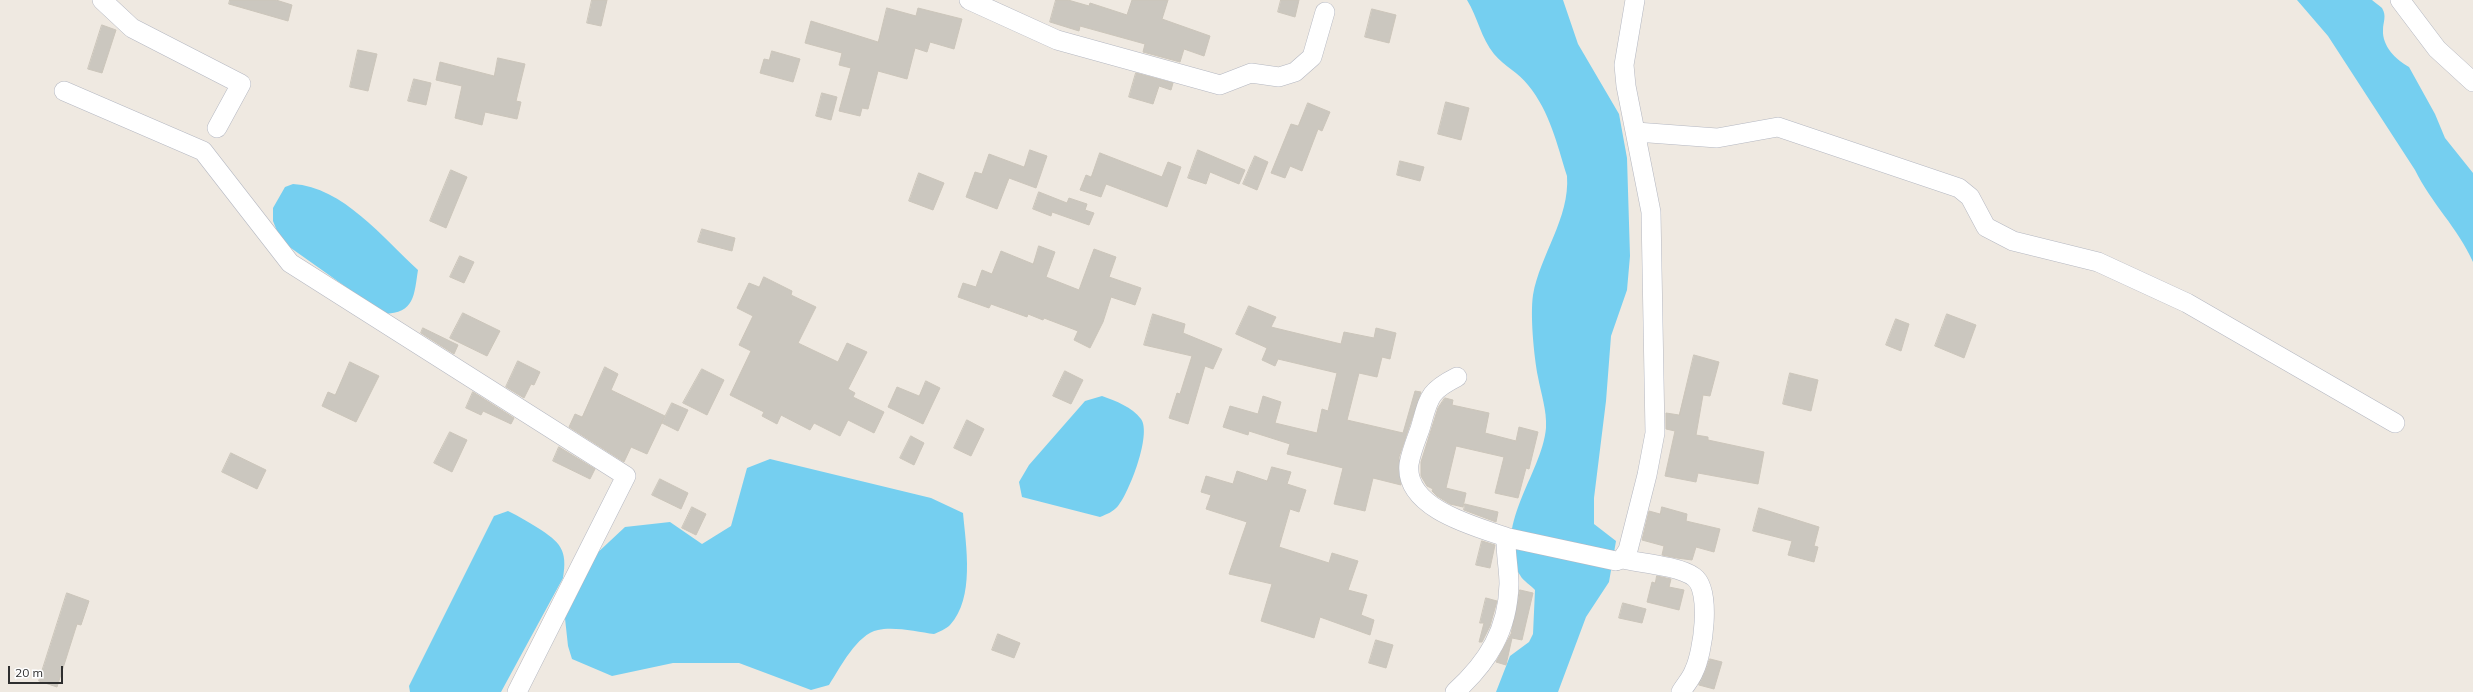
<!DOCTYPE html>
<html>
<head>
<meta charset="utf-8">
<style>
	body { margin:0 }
	#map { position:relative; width:2473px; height:692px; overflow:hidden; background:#efe9e1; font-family:Mulish,sans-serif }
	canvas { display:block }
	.scale { position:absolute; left:8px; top:666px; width:55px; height:18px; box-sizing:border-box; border:2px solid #2e2e2e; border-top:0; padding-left:5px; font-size:12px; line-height:14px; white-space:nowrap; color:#2e2e2e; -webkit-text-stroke:3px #fff; paint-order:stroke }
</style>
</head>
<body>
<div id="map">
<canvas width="2473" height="692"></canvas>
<div class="scale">20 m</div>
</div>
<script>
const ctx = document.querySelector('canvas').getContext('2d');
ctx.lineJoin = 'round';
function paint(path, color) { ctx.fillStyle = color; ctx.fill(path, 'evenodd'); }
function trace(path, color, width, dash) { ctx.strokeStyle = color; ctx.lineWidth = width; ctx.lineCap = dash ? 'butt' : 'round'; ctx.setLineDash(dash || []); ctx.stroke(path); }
paint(new Path2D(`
	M1467,0H1563L1578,44L1619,114L1627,158L1630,256L1627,290L1611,336L1606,401L1594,498V524L1616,541L1609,582L1586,617L1558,692H1496L1510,656L1529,642L1533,634L1535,590C1531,585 1523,581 1520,575C1490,529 1542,474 1546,428C1547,410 1541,394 1538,377C1534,357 1530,315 1533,295C1540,255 1570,218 1567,176C1557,144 1550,112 1528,85C1519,73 1504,66 1494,54C1481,38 1478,18 1467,0Z
	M2297,0H2372C2375,3 2379,5 2382,8C2387,16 2383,22 2383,30C2382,46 2396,60 2409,67L2435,114L2445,138L2473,173V262C2458,228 2431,203 2415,170L2328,36Z
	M293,184C343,187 383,238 418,270C414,295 415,313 384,314L281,241L273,221V208L285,187Z
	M1102,396C1116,401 1132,407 1141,419C1152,434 1129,493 1118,506C1113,512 1107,514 1100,517L1022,497L1019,482L1029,465L1085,401Z
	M770,459L931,498L963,513C966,546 975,598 950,625C946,629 939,632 934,634C919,632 893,626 878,630C857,634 840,668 829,685L811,690L739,663H673L612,676L572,659L568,646L564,609L594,556L625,527L670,522L702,544L731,526L747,468Z
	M508,511C519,516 528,522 538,528C560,542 568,550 563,578L501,692H410L409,686L494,516Z`), '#75cff0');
const building = new Path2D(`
	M230,0H276L292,5L288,21L229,4Z
	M592,0H607L601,26L587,23Z
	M1056,0H1068L1089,6L1090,3L1127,15L1132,0H1168L1162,19L1210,36L1204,56L1184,49L1180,62L1143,52L1145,44L1080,26L1079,31L1050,22Z
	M1281,0H1299L1295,17L1278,12Z
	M887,8L916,16L918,8L962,19L954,49L930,42L927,52L915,48L907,79L878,71L868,109L862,108L860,116L839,111L851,68L839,65L842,53L805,43L811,21L878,42Z
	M1372,9L1396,15L1389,43L1365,37Z
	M102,25L116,30L102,73L88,69Z
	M358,50L377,54L368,91L350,87Z
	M772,51L800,59L793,82L760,73L764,59L769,60Z
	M498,58L525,64L516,101L521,102L517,119L485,112L482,125L455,118L462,86L436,80L440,62L494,76Z
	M1136,73L1173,83L1171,90L1159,86L1153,104L1129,97Z
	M414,79L431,83L426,105L408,101Z
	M822,93L837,97L831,120L816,116Z
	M1446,102L1469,108L1461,140L1438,134Z
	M1308,103L1330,112L1322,131L1318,129L1302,171L1290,166L1285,178L1271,173L1291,124L1298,126Z
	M1030,150L1047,156L1036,188L1009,178L997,209L966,197L975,172L982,174L989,154L1024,167Z
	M1198,150L1245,170L1239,184L1210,172L1206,184L1188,178Z
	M1100,153L1162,177L1168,162L1181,167L1167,207L1106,184L1101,197L1080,190L1086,175L1091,177Z
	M1255,156L1268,162L1257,190L1243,184Z
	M1400,161L1424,167L1420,181L1397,175Z
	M451,170L467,177L446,228L430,221Z
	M919,173L944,183L933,210L909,201Z
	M1039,192L1067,203L1069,198L1087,204L1085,210L1094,213L1089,225L1052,212L1051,216L1033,209Z
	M702,229L735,238L732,251L698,242Z
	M1039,246L1055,252L1046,277L1079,290L1094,249L1116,257L1109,277L1141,288L1135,305L1111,297L1103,322L1090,348L1074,340L1078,331L1044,318L1043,320L1028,314L1027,317L991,304L989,308L958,297L963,283L976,287L982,270L992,274L1001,251L1033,264Z
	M460,256L474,262L464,283L450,277Z
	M764,277L792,291L791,295L816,307L798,343L838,362L847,343L867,352L848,389L855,393L853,397L884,412L874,433L848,420L840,436L814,423L810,430L781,415L777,424L762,416L764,412L730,395L751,351L739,345L753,316L737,308L749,283L759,287Z
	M1249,306L1276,317L1271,327L1341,344L1344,332L1374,338L1376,328L1396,333L1390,359L1382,357L1377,377L1359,373L1347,420L1403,433L1415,391L1421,392L1399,457L1401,485L1373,478L1365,511L1334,504L1343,468L1287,454L1290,444L1249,431L1248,435L1223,427L1230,406L1258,414L1263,396L1281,402L1275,423L1317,433L1322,409L1328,411L1337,373L1278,359L1275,366L1262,360L1267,348L1236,334Z
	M463,313L500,331L487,356L450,338Z
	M1153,314L1185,324L1183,333L1222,349L1213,369L1205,366L1188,424L1169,418L1177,393L1180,394L1192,356L1144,345Z
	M1947,314L1976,325L1964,358L1935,346Z
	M1896,319L1909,324L1901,351L1886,345Z
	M423,328L458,345L454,354L421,333Z
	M1694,355L1719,362L1710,396L1703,395L1696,435L1708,437V440L1764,452L1758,484L1698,473L1696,482L1665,476L1675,431L1666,429V413L1679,415Z
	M518,361L540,372L534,385L531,384L524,398L506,387Z
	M350,362L379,376L356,422L322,406L328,392L335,395Z
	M605,367L618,374L611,390L665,416L647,454L631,447L624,462L569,427L575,414L582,417Z
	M702,369L724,380L707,415L683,403Z
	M1065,371L1083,380L1071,404L1053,396Z
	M1790,373L1818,380L1811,411L1783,404Z
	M926,381L940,388L923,424L888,407L897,387L919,396Z
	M473,392L514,418L511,424L483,411L481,415L466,408Z
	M1445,398L1453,400L1452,405L1489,413L1485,433L1516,441L1519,427L1538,432L1529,469L1526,468L1518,498L1495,493L1504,457L1456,446L1446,488L1466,493L1463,507L1450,504L1437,496L1432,491L1433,489L1427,486L1421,476V462L1438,408Z
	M672,403L688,410L678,431L662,423Z
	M967,420L984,429L971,456L954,448Z
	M450,432L467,440L452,472L434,463Z
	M911,436L924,443L914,465L900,458Z
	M559,447L595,469L590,479L553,461Z
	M231,453L266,470L257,489L222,472Z
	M1272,467L1291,472L1287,484L1306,490L1299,512L1290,509L1279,547L1329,563L1332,553L1358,561L1348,590L1367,595L1361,615L1374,620L1370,635L1320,617L1314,638L1261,621L1272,584L1229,574L1247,522L1206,509L1211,495L1201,492L1206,476L1233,484L1237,471L1267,481Z
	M660,479L688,493L681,509L652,495Z
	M1465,504L1498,512L1496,522L1464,510Z
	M692,507L706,514L696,535L682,528Z
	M1662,507L1687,514L1686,521L1720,529L1714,552L1696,547L1692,560L1677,558L1662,555L1664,546L1642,540L1649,511L1660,514Z
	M1759,508L1819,527L1814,546L1818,547L1814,562L1788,555L1792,541L1753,531Z
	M1482,541L1495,545L1490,568L1476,565Z
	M1657,576L1671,579L1669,587L1684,590L1679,610L1647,602L1652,582L1655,583Z
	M1520,590L1533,593L1522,640L1512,638L1506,665L1496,662L1511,634Z
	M67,593L89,601L81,625L77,624L57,687L39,681Z
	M1486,598L1497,601L1490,626L1482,642H1479L1484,623H1480Z
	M1623,603L1646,609L1642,623L1619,618Z
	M998,634L1020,643L1014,658L992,650Z
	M1376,640L1393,645L1386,668L1369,663Z
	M1710,659L1722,662L1714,689L1699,685Z`);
paint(building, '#cbc7bf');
trace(building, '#cbc5ba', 1);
const minor = new Path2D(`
	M102,0L132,28L241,84L217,128
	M969,0L1057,40L1220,85L1251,73L1279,77L1295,72L1312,57L1325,12
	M2400,0L2437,49L2473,82
	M64,91L203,151L290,263L626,476L517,692
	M1636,132L1717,138L1778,127L1959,188L1970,197L1986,227L2013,241L2098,262L2187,303L2395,423
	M1457,377C1427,392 1429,399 1420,429C1416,440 1411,452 1409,464C1404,509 1477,527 1509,538
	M1622,559C1641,563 1679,566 1694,577C1712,590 1703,653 1694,671C1691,679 1685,685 1681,692
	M1455,692C1488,662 1508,630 1509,584C1509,570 1506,556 1506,541L1509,538L1616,561L1622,559L1628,550L1647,475L1655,433L1651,212L1626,86L1624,65L1635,0`);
trace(minor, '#b4b7c1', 20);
trace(minor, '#fff', 19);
</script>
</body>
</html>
